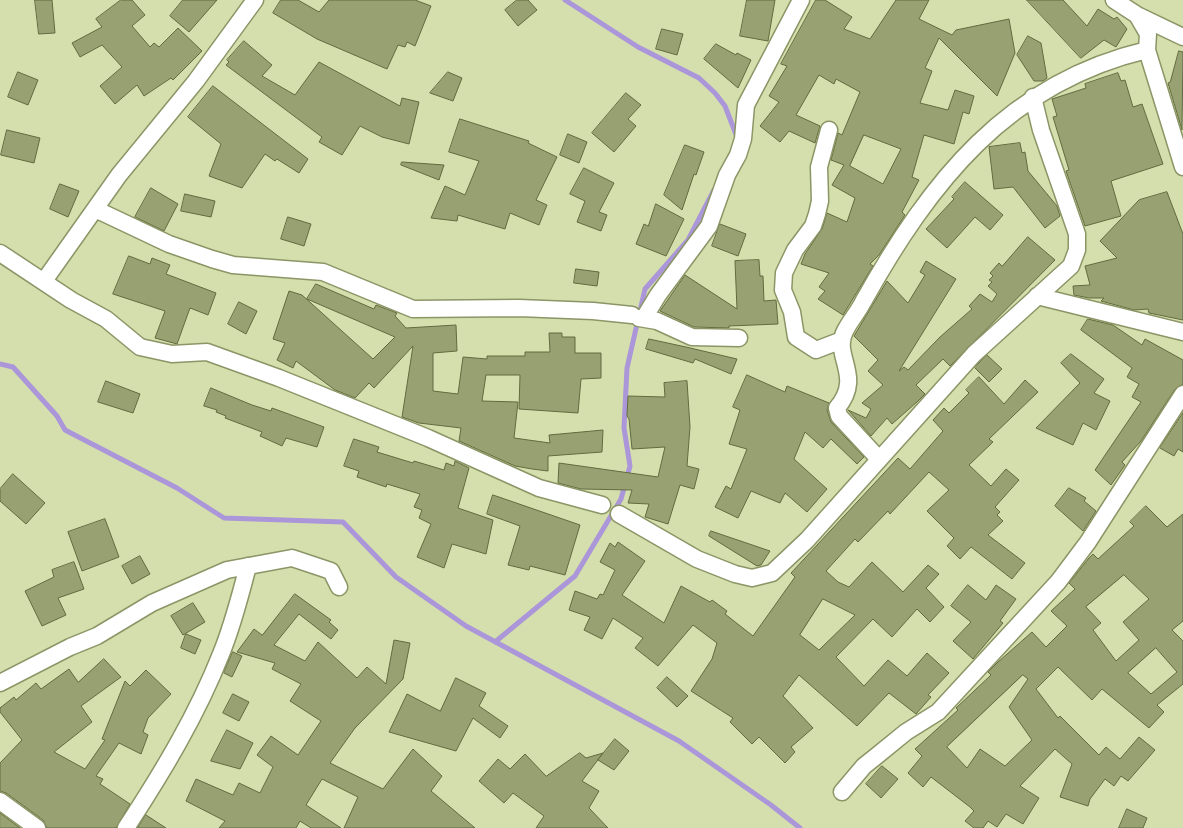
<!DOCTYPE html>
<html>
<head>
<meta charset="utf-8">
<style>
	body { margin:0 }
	canvas { display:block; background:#d4dfad }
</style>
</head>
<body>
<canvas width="1183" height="828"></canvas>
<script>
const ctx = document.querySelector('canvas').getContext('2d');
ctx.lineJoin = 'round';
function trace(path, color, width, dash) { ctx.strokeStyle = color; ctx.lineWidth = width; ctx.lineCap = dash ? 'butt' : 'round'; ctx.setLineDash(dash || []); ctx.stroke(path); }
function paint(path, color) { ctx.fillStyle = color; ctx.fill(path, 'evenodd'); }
trace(new Path2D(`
	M565,0L638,47L699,78L715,93L725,106L737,137
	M0,364L13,367L57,416L65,430L177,488L224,518L343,522L396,577L466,626L679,741L771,805L800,828
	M495,642L575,576L621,499L630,466L624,428L627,368L645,289L688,240L714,190`), '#aa96d8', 5);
const building = new Path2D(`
	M35,0H52L55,33L39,34Z
	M121,0H132L145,15L132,26L150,47L154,43L159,47L178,28L202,51L173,80L171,78L144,96L137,85L115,104L100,86L122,67L102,45L80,57L72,43L102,27L96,19Z
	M183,0H217L189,32L170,16Z
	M281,0H298L319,12L329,0H415L431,6L415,46L407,42L405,47L398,45L387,69L317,39L273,13Z
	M517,0H528L537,10L518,26L505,10Z
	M747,0H775L768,41L740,36Z
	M816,0H825L852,17L844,29L870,39L896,0H929L919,19L952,35L956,30L1009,19L1015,53L997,96L939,38L925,68L932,71L920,103L948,110L955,90L974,96L969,114L963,112L954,144L924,135L912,177L919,180L902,212L905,215L879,255L870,264L873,266L843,315L818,299L825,291L819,287L829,273L801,264L805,254L822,229L827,213L847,222L855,198L832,185L844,165L831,160L838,133L842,135L860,92L836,79L834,84L819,75L796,115L820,126L815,143L789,131L780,142L760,126L779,102L769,96L787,66L781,64ZM864,135L901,149L883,184L850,166Z
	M1027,0H1063L1087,26L1098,9L1114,19L1117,17L1127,29L1116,47L1104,40L1081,58Z
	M662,29L683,34L677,55L656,49Z
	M1028,36L1041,43L1047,78L1043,81H1034L1017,55Z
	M244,41L272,65L262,76L295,95L319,62L400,106L402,98L419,102L409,144L382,137L360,126L342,155L319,142L322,137L226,65L229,62L227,60Z
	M716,44L736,55L737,53L751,60L738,88L704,59Z
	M1179,51L1183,52L1182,130L1168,83L1170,82Z
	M18,72L38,80L28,105L8,97Z
	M448,72L462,78L453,101L430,93Z
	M1118,73L1121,81L1125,80L1133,107L1142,104L1163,164L1111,181L1121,216L1085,226L1066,171L1069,170L1053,117L1057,116L1052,99L1086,88L1085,84Z
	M213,86L308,159L299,173L277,159L275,161L265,154L242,188L209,176L221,144L188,117Z
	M626,93L641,105L628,119L636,126L614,152L592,133Z
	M460,119L529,141L528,143L557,157L536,200L547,205L539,225L510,213L505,229L458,215L457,221L431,218L445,186L465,195L479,161L449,152Z
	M7,130L40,138L34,163L1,155Z
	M568,134L587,142L579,163L560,155Z
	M1020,143L1022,153L1025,152L1028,171L1057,206L1060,216L1045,228L1013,187L994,189L989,147Z
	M685,145L704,152L696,175L694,174L682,210L664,195Z
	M402,162L444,165L439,180L401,165Z
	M584,168L614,183L599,212L607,215L601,231L577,222L585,201L570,194Z
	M965,182L1003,215L990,230L975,217L947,248L926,229L954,199L952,197Z
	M60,184L79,191L68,217L50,209Z
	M151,188L178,204L164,231L135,217Z
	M1167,192L1183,234V320L1149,313L1148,309L1134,310L1101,301L1104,298H1089L1074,295L1073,286L1090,285L1085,266L1117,258L1100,241L1139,200Z
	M185,194L215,201L211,217L181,211Z
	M656,204L684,219L666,256L636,244L644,224L648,226Z
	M288,217L311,224L304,246L281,239Z
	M720,224L746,234L738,256L712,246Z
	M1028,237L1055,260L950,366L943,359L916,385L925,394L917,402L892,424L887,418L871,436L848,410L866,418L871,409L862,403L883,385L868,371L878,360L854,336L887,281L908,303L925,275L920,272L926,261L956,279L899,371L904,367L908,370L940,337L972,309L969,306L980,294L992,302L997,294L988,286L992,282L989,280L993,276L990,273L999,263L1002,266Z
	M129,256L150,264L152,258L170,265L166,274L216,293L208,315L190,308L177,344L155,338L165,311L113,294Z
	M759,260L760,276H763L764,301L776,300L778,324L729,326V328L694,327L660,311L685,275L737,309L735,261Z
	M576,269L599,272L597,286L574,283Z
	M316,284L374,309L376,305L397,313L395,316L406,328L456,325L457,351L433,353V391L458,394L463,357L487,359V356H525V352H550L549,333H562V337H575V353H601V378L581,379L578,413L519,409L520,375H486L482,401L518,402L514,438L550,443L549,435L603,430L602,452L548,456V471L532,469L515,466L459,441L461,428L419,423L402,417L413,346L374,388L369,383L355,398L335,390L296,361L293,368L277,360L285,343L273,339L289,291L302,295L373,359L395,337L307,299Z
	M239,302L257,311L246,334L228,324Z
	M1088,319L1113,325L1142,345L1145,339L1183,360V384L1175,389L1141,441L1122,462L1125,465L1111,485L1095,470L1141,402L1132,397L1139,384L1127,377L1132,368L1081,330Z
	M649,339L686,347L737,359L731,374L695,359L693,363L646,349Z
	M1071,354L1104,379L1094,393L1110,401L1096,430L1083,423L1073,445L1036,428L1080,383L1061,363Z
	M987,355L1002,369L989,382L975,368Z
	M747,375L785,392L787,386L829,403L827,410L831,422L864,457L857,464L831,439L823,448L805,432L794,459L827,489L807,512L785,493L780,503L751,491L738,518L715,507L726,486L731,489L747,449L729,444L740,410L733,407Z
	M979,377L1004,404L1025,380L1038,392L989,439L993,442L969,465L991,486L1006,469L1019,480L995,507L1000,512L997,515L1003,521L988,535L1025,563L1012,579L971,547L960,559L947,546L954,538L927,511L949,490L929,472L890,514L888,511L858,542L855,539L826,571L838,582L849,587L872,562L903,592L928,565L939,574L926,588L944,607L930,622L917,609L892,637L873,619L836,657L864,686L888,660L907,676L927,653L949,673L928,695L931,697L916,714L889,693L857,726L799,675L783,696L813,728L791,747L795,752L785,763L759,737L752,744L730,722L733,718L691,691L712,659L717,643L693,625L658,666L635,648L643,638L613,618L602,639L584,630L590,617L569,610L575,591L597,599L600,594L603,595L615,570L600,562L610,543L615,547L618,542L645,561L622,595L664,623L681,586L710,602L712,600L727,611L725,614L753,636L795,577L791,573L898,458L910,469L943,431L933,420L944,408L949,413L969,393L966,390ZM823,599L855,615L819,650L800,635Z
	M106,381L140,394L133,413L98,402Z
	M687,381L690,427L687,466L699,469L694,489L680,485L668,524L645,517L649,504L628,503L632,490L581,489L558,483L559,463L658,477L665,447L632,449L629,419L627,416L628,396L665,397L664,383Z
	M211,388L252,405L271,411L272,408L324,427L317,447L286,438L282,446L260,436L262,432L225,418L226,416L216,412L217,410L204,406Z
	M1183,413V452L1178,449L1174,456L1160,448Z
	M354,439L379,447L377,452L413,463L414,461L444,470L446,463L454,466L455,461L469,468L458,508L493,520L486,554L452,544L444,568L417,557L431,524L419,518L422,510L414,507L420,494L387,484L386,487L357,477L359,471L344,466Z
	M13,474L45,503L26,524L0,501V489Z
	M1069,488L1086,498L1084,501L1096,511L1083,531L1055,506Z
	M493,495L580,525L565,575L530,566L529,570L508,565L520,526L487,514Z
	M1146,506L1167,527L1183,514V621L1172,630L1183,641V684L1157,705L1164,712L1149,728L1102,689L1092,700L1058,667L1036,689L1058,718L1060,716L1099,755L1106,747L1120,759L1139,737L1155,750L1128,781L1121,776L1114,786L1105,779L1090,799L1088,806L1060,797L1072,764L1055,749L1020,786L1039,798L1023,824L1006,814L997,827L988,821L983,828H974L965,821L974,811L970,807L931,777L923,787L908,773L922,756L915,749L958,710L956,708L991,675L988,672L998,662L1032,632L1046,647L1067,626L1051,611L1075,589L1069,583L1089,558L1093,554L1098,559L1134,526L1130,522ZM1124,575L1149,599L1123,622L1139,640L1116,661L1093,630L1101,623L1086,607ZM1156,648L1177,672L1151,694L1128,673ZM1023,675L1028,679L1009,707L1032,740L1005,766L980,749L967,768L947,747Z
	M105,519L119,557L82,571L68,532Z
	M711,531L770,551L761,565L757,566L709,536Z
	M140,556L150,574L132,584L122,566Z
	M74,562L84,589L58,598L66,615L42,626L25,591L54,577L52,570Z
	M968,585L986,600L996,585L1016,599L1000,621L1003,623L973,659L953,641L971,622L951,606Z
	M295,594L331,620L329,622L338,630L331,639L299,614L274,645L305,661L318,642L357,678L367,667L386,684L394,640L410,643L403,679L355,728L330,763L383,789L413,749L442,776L431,791L475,828H344L358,797L322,779L306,805L341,828H311L300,821L296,828H219L225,821L186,801L196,779L233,795L239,783L260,793L273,767L257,755L271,736L298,755L321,721L290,701L301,684L272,669L275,663L237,652L254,629L262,635Z
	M193,603L205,622L183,635L171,616Z
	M186,634L201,640L195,654L181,648Z
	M233,652L242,656L232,677L224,673Z
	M104,659L121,677L81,706L92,722L54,752L85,769L105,740L102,739L125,681L130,686L146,670L171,694L148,718L143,732L148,735L141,754L119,743L96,776L103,779L100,784L130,804L116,828H47L43,820L6,793L0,791V763L22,740L0,712V708L14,697L16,700L36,683L41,689L69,669L78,682Z
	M667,677L688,696L677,707L657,688Z
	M456,678L486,693L479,706L508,726L500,738L473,718L456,751L389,732L407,694L440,711Z
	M233,694L249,702L239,721L223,713Z
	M227,730L253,743L240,769L211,761Z
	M615,739L629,751L614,770L598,760Z
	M580,753L586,758L603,753L582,781L599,791L589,808L608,828H536L544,816L513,793L504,803L479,781L498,759L510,769L525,754L546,776Z
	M882,766L898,779L881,798L866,784Z
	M1127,809L1147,818L1143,828H1119Z
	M0,813L20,828H0Z
	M146,815L166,828H138Z`);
paint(building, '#97a172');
trace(building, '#626b3e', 1);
const street = new Path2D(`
	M1114,0L1137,15L1183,37
	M1137,15L1148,34L1147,50L1183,167
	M829,130L819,167L820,201L817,214L813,226L795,250L784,273L783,290L792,312L796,337L816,350L842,340
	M95,209L169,244L212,259L233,265L323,272L413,309L519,308L593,311L632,315
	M0,253L71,300L106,319L140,347L172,354L207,352L279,378L428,438L539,488L602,505
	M44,281L119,175L196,81L255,0
	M1037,296L1183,332
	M639,318L657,321L692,337L739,338
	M644,318L658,295L709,226L727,175L738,155L743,139L746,105L801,0
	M878,458L839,416L837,408C864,376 832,356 845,331C850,321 858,312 863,302C930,182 1007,83 1147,50
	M619,514L697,559L735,574L752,578L772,573L807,540L974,354L1071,266L1077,250V234L1041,130L1033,97
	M0,683L70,647L97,636L152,603L227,570L292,558L331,571L339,587
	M842,792L864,766L879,754L906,732L938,712L1058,582L1088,542L1183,394
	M0,801L37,828
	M126,828C162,773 197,715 221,654C233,625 240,596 248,566`);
trace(street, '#8b9566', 19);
trace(street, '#fff', 16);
</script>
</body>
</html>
